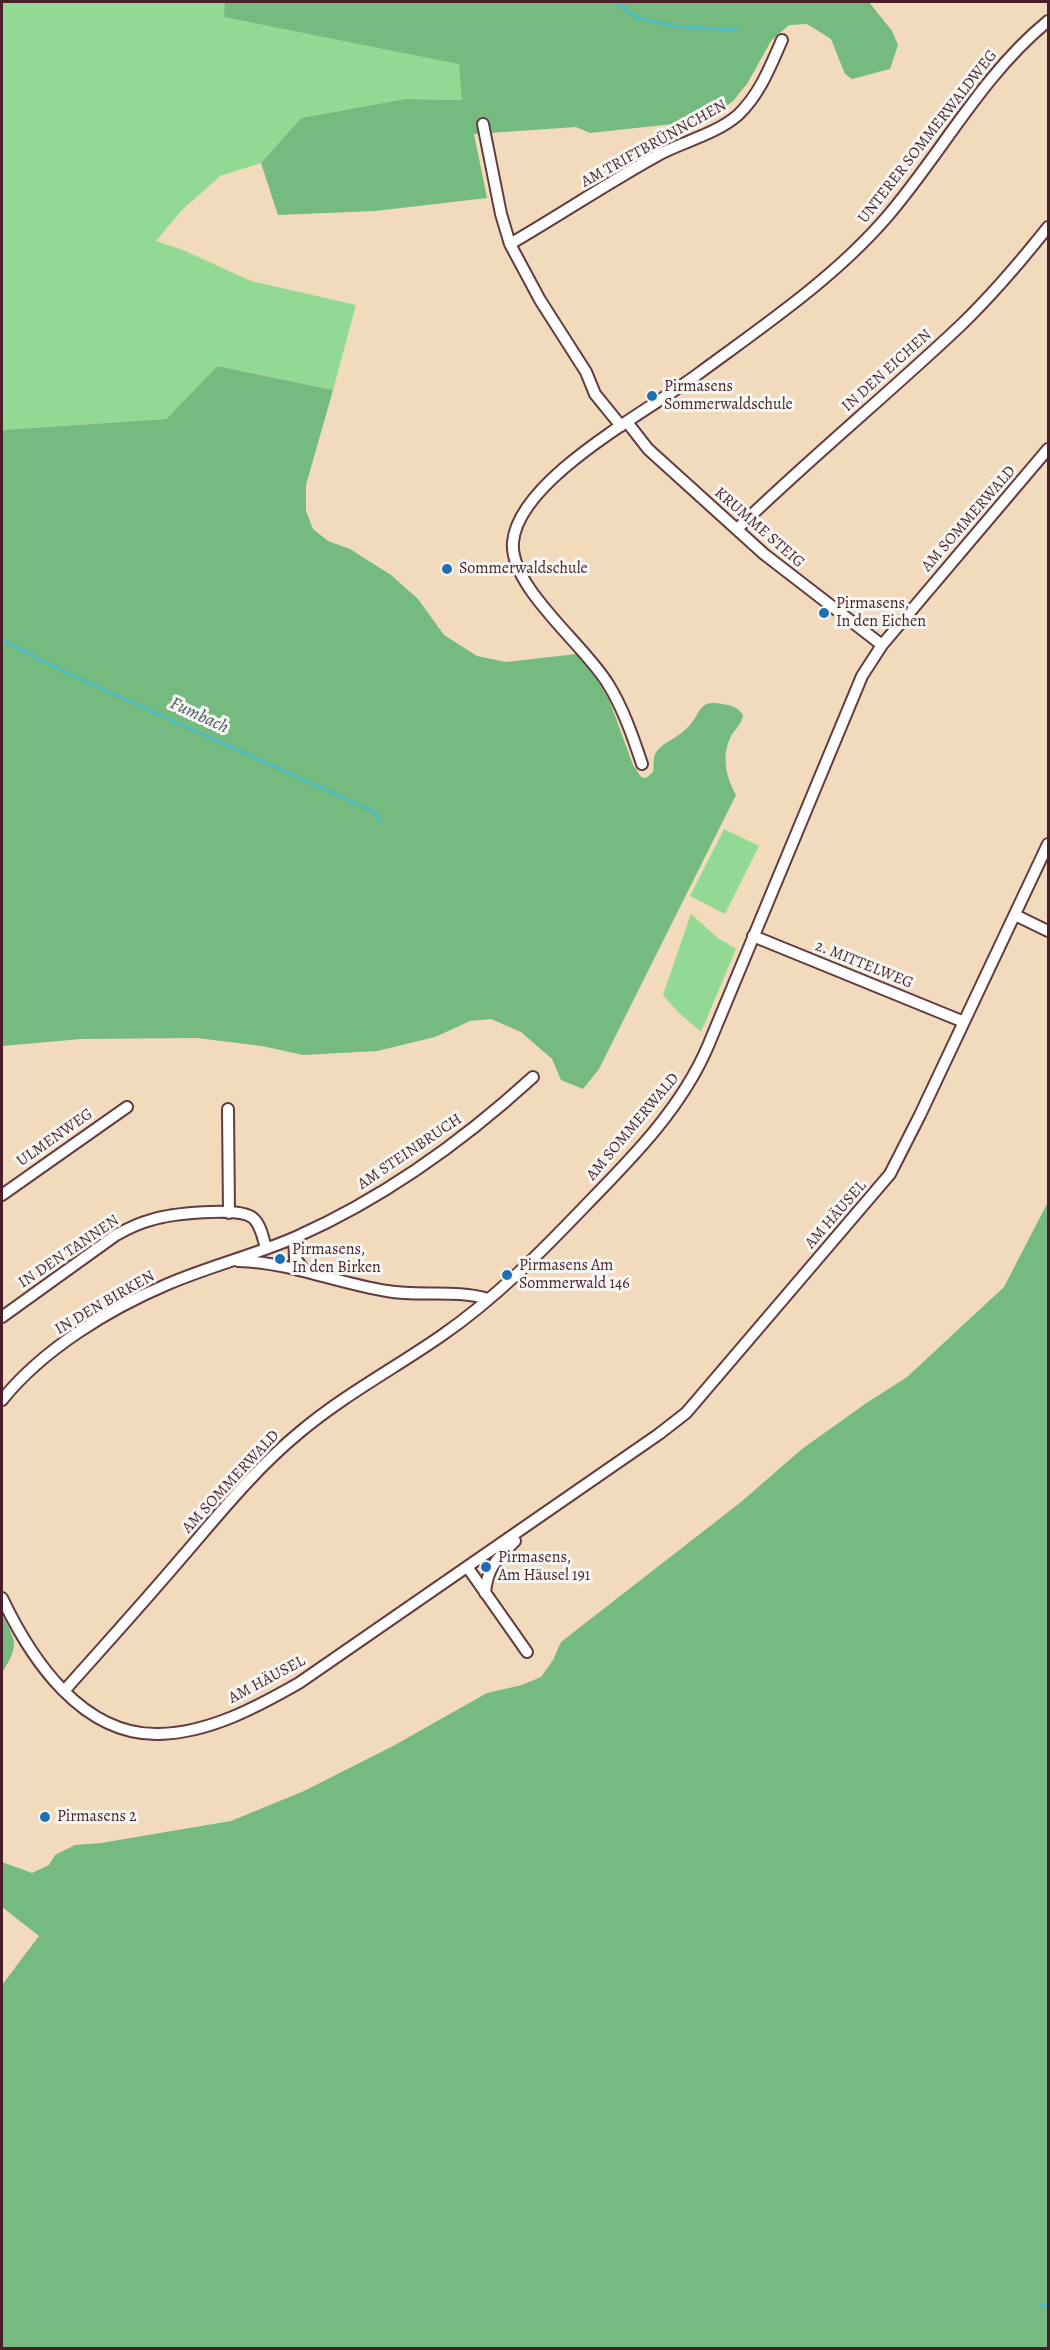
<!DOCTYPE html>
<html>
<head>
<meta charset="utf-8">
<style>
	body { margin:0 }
	#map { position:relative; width:1050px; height:2350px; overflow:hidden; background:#f2dbbd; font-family:Alegreya,serif }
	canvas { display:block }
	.frame { position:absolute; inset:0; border:3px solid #4a1f2b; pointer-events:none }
</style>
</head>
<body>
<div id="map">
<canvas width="1050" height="2350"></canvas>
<div class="frame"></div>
</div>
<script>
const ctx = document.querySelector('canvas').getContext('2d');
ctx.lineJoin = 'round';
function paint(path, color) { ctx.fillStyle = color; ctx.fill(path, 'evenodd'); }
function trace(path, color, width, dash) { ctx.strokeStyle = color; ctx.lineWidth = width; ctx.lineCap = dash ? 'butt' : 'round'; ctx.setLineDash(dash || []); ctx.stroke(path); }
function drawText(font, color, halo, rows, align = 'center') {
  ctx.font = font + ' Alegreya,serif'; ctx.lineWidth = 6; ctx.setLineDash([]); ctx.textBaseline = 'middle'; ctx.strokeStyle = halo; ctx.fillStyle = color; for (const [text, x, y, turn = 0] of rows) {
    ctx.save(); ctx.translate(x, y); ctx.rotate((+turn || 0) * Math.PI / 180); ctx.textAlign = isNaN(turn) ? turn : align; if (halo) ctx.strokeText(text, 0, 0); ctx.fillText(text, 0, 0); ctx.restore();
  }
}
paint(new Path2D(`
	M2,2H225V17L459,63L463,100L405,99L301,118L261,163L220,176L182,210L156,241L183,250L251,281L356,305L333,390L219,366L166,419L2,430Z
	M724,829L759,846L725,914L690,896Z
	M691,914L718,938L736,949L701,1032L677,1011L663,995Z`), '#92da94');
paint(new Path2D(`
	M225,2H869L892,31L898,45L890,69L852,79L845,74L831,39L807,24L789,25L771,41L747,84L733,101L713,116L691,122L590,133L576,127L474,134L487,198L375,211L278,215L261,163L301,118L405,99L462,100L459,64L224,17Z
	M218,366L333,390L306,485V511L313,529L328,541L350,549L391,575L418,599L444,635L477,656L506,662L577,654L596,678L610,702L633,765L641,777L646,778L653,772C654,766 653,759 655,754C662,742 676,739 685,730C704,713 695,697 728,705C735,707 739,709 743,715C742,724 735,729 731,736C721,756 726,777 736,795L599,1069L583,1089L561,1080L552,1059L521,1032L491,1019L470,1021L435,1037L377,1051L303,1055L262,1046L197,1038L81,1039L2,1046V430L166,419Z
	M1048,1202V2348H2V1985L39,1936L2,1907V1862L32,1873L49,1865L55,1855L75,1845L101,1843L231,1821L304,1791L393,1746L487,1693L522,1685L541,1677L553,1660L561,1642L741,1502L802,1449L865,1404L907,1377L1004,1287Z
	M2,1615C17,1643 19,1645 2,1673Z`), '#75ba7e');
trace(new Path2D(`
	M616,2L636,17L673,26L736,30
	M2,640L65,672L375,812L380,823
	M1041,2305L1048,2306`), '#4ebcc4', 3);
const street = new Path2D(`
	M483,124L501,214L510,244L540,300L586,372L595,394L621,426
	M510,244C560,215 609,182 660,154C685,141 716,134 738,115C760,94 770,67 782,40
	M627,422L648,449L764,554L882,645
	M737,529C809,459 887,395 960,326C992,295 1021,261 1048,227
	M642,764C633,737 623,708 608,684C585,645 509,587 513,542C519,478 649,411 698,374C763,326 833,279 886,218C942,153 981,76 1048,21
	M1015,915L1048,931
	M753,936L964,1022
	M228,1109L229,1213
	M2,1195L127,1107
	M294,1238L295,1258L304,1270
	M238,1261C289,1262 336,1283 387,1291C420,1297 456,1289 488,1299
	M2,1317L116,1235C127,1229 139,1223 151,1220C169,1214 239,1206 253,1218C261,1225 263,1238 266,1248
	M2,1400C43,1349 109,1309 168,1284C210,1266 255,1255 296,1237C384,1198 463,1141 533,1077
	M468,1568L527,1652
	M485,1593C487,1567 498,1558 515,1541
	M2,1598C31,1659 82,1736 159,1734C209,1733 257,1707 299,1683L659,1434L686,1413L698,1399L890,1174L920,1115L1048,844
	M64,1691C104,1646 144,1602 183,1556C220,1513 256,1468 300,1432C344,1395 395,1368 441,1336C495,1299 543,1250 588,1203C634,1156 682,1107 708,1046L862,676L882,645L1048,449`);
trace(street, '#633b41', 14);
trace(street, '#fff', 10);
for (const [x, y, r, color] of [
	[652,396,6,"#1f6fb2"],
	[447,569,6,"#1f6fb2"],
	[824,613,6,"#1f6fb2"],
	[280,1259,6,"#1f6fb2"],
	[507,1275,6,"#1f6fb2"],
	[486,1567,6,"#1f6fb2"],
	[45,1817,6,"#1f6fb2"]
]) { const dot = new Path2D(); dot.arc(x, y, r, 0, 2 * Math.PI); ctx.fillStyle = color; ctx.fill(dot); trace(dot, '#f6f6f2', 2); }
drawText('16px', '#4a1f2b', '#f6f6f2', [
	["UNTERER SOMMERWALDWEG",928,137,-52],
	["AM TRIFTBRÜNNCHEN",654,144,-29],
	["IN DEN EICHEN",887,371,-42],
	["AM SOMMERWALD",969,519,-49],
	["KRUMME STEIG",759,528,41],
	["2. MITTELWEG",864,965,22],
	["AM SOMMERWALD",633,1127,-50],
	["ULMENWEG",55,1138,-35],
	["AM STEINBRUCH",410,1152,-34],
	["AM HÄUSEL",836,1215,-49],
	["IN DEN TANNEN",69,1252,-34],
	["IN DEN BIRKEN",105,1303,-30],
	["AM SOMMERWALD",231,1482,-47],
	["AM HÄUSEL",267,1680,-28]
]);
drawText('16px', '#4a1f2b', '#f6f6f2', [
	["Pirmasens",664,387],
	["Sommerwaldschule",664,405],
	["Sommerwaldschule",459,569],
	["Pirmasens,",836,604],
	["In den Eichen",836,622],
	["Pirmasens,",292,1250],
	["In den Birken",292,1268],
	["Pirmasens Am",519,1266],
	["Sommerwald 146",519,1284],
	["Pirmasens,",498,1558],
	["Am Häusel 191",498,1576],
	["Pirmasens 2",57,1817]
], 'left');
drawText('italic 18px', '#4b5661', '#f6f6f2', [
	["Fumbach",199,716,25]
]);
</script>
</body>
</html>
